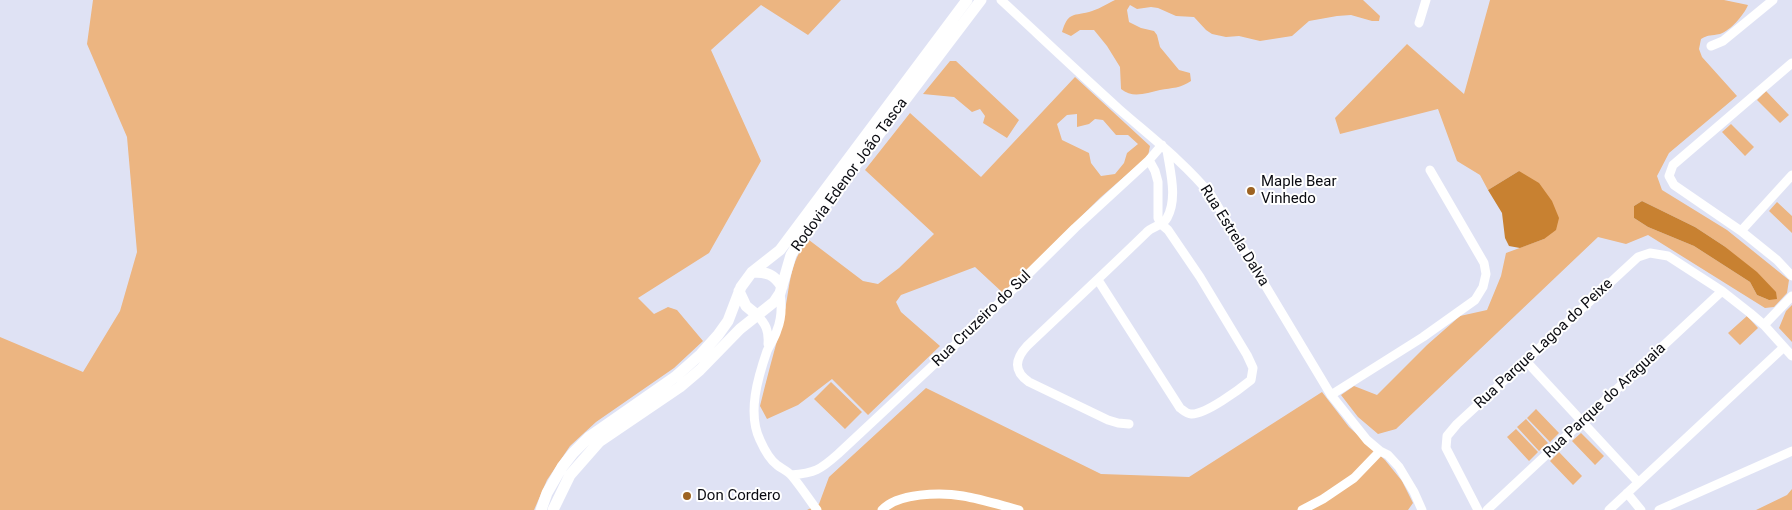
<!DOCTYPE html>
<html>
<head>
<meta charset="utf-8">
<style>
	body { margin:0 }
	canvas { display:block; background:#dfe2f4 }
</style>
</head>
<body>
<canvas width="1792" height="510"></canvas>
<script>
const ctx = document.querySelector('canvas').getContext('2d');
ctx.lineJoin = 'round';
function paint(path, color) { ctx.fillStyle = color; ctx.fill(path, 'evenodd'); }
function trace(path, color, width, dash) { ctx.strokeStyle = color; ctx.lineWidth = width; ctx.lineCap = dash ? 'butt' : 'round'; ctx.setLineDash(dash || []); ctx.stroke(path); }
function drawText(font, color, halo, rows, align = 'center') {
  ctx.font = font + ' Roboto,sans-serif'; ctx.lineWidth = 4; ctx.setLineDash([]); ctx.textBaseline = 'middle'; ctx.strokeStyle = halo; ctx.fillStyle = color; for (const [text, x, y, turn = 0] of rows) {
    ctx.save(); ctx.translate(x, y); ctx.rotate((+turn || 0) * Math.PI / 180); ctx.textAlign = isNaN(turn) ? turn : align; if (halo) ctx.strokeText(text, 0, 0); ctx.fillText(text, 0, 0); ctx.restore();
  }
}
paint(new Path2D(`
	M93,0H841L808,35L761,5L711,50L761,161L709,253L638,298L654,314L668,307L677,310L703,341L674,368L596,422L570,446L547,480L534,510H0V337L83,372L120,311L137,252L127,137L87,44Z
	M1115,0H1363L1380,16L1379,21H1372L1351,15L1337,16L1309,21L1292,36L1260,41L1239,36L1226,37L1212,34L1206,30L1194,17L1176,16L1158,8L1151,7L1137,9L1130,5L1127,10L1129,22L1141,28L1154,31L1157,35L1160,47L1179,70L1190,73L1191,81C1181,88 1172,88 1160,90C1146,93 1133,99 1121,89L1120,67L1107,46L1094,30H1080L1071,36L1062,32C1068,13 1071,16 1089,12C1097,10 1107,4 1115,0Z
	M1490,0H1724L1748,5C1744,15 1730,31 1720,34C1711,36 1709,34 1701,39L1699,49L1702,57L1737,96L1669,153L1657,176L1662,190L1727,230L1789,280L1787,293L1774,307L1765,308L1648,235L1626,244L1598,237L1396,429L1378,434L1358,417L1341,395L1354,386L1377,395L1427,345L1460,316L1487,310L1501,276L1506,253L1544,239L1519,171L1488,190L1480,175L1457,161L1438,109L1340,134L1335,118L1407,44L1464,94ZM1642,201L1695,227L1724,246L1769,300L1757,295L1750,282L1694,246L1648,227L1634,218V206Z
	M950,61H956L1019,120L1007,138L983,123L985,116L980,109L972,112L954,97L923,94Z
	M1075,77L1150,146L1148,156L1101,197L1003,293L975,267L901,295L896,302L901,312L940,346L868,415L832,379L798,405L767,419L760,406C767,377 775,348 783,319C790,293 788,260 809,240L863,281L878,284L899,268L934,234L865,170L910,113L981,177ZM1077,114V127L1089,124L1095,119L1103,120L1116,135H1128L1138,144L1127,153L1124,163L1115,174L1101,176L1091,163L1089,153L1062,140L1057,124L1067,115Z
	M1766,91L1789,115L1780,123L1757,100Z
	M1731,124L1754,147L1745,156L1722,132Z
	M1777,202L1792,216V233L1769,211Z
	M1792,305V342L1779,328L1786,311Z
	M1747,316L1758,328L1740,345L1728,333Z
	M831,382L862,412L845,429L814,399Z
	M926,388L1101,474L1189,477L1322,392L1349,427L1385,460L1402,481L1413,503L1408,510H807L819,504L829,477Z
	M1536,409L1559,433L1550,442L1527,418Z
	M1526,419L1548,443L1539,451L1517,427Z
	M1516,429L1538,452L1529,461L1507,437Z
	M1581,433L1604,456L1595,465L1572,441Z
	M1559,452L1582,476L1573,485L1550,461Z
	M1792,489V510H1756L1787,495Z`), '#ecb581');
paint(new Path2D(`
	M1519,171L1539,183L1552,201L1559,218L1556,230L1544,239L1520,248L1509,246L1505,238L1502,213L1488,190Z
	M1642,201L1695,227L1724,246L1757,272L1776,292L1777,299L1769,300L1757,295L1750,282L1694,246L1648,227L1634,218V206Z`), '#c88131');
trace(new Path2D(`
	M1001,0C1040,36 1079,73 1119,109C1151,137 1184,162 1211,195L1331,395L1367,440L1380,451L1388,455L1399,467L1414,492L1422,510
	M1419,23L1426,0
	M1711,46L1723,41L1773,0
	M1792,63L1673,165L1669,176L1674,185L1741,231L1777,260L1792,276
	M1741,231L1792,175
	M1098,280L1180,408C1184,411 1187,414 1191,414C1205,415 1240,389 1251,380L1253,368L1247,355L1200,277L1168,230L1161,224L1158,218V182L1155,171L1149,160
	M780,293C782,306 782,318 777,330C775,338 770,344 767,351C758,377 747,413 760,440C764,449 769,459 777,465C782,469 788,471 792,476C801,487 809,499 817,510
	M757,315C766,324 769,331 768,344
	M1764,325L1792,296
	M1526,361L1638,482
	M1331,395L1423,337L1475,300L1483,287L1486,274L1484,263L1430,170
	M1129,424L1118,423L1108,420L1029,382C1013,371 1015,359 1027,346C1067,308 1107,271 1146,233C1152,226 1163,226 1167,218C1178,198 1170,171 1167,150
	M791,475C815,473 820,470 838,454L987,315L1075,228L1149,160L1162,145
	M1627,493L1641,510
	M882,510C897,493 941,492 963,496C981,499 1000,505 1019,510
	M1302,510L1323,499L1354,478L1380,451
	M1478,510L1446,448L1447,436L1457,424L1638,257L1650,253L1668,256L1722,291L1750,313L1764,325L1792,356
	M1487,510L1722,291
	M1609,510L1784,347
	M1659,510L1792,451`), '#fff', 9);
trace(new Path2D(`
	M752,272C767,272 774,274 782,287
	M739,291L746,306L757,315
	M541,510L547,493L562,467L573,453L589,437L675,377L701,354L718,335L728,321L741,287L752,272L780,250L967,0
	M553,510L570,475L599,442L680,387L700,370L740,329L774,302L780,293L791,255L805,232L981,0`), '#fff', 11);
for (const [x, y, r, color] of [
	[1251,191,5,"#9d6322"],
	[687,496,5,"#9d6322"]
]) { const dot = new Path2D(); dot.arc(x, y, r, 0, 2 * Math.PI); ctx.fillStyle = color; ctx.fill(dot); trace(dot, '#fff', 2); }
drawText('15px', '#0a0b11', '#fff', [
	["Rodovia Edenor João Tasca",850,175,-54],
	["Rua Estrela Dalva",1234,236,58],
	["Rua Cruzeiro do Sul",982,319,-44],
	["Rua Parque Lagoa do Peixe",1544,344,-43],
	["Rua Parque do Araguaia",1605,401,-43]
]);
drawText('15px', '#0a0b11', '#fff', [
	["Maple Bear",1261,182],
	["Vinhedo",1261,199],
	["Don Cordero",697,496]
], 'left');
</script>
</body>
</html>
